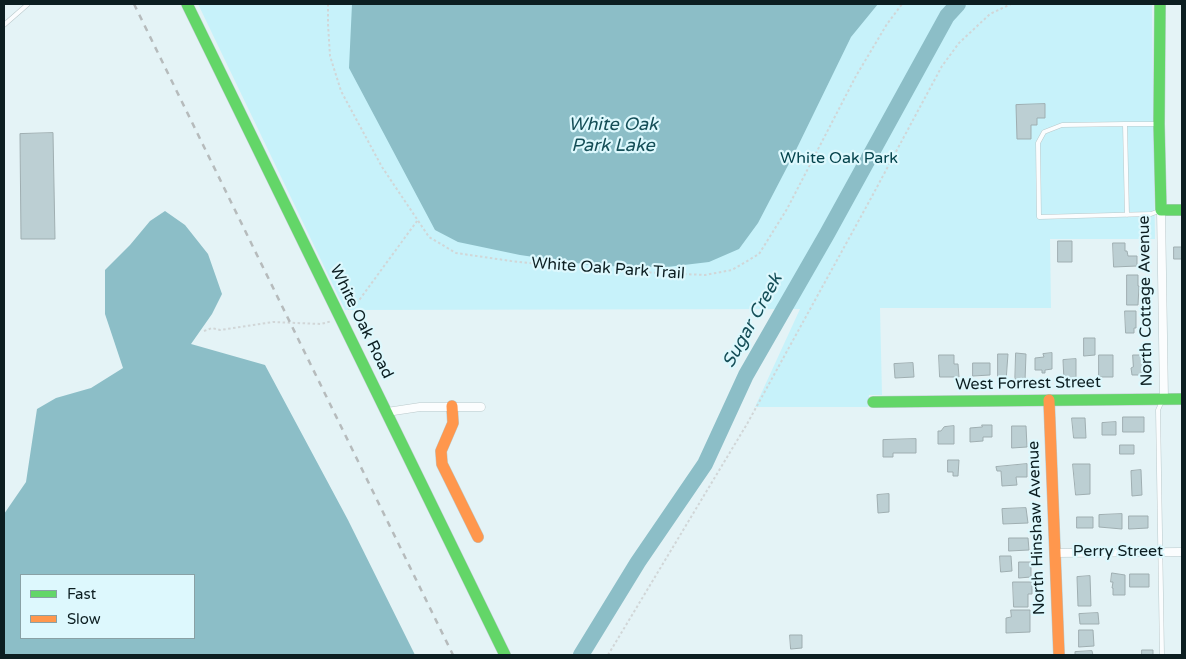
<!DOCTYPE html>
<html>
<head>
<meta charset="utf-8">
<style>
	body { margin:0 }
	#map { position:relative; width:1186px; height:659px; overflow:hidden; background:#e4f3f6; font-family:"Varela Round",sans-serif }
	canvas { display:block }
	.frame { position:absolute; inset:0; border:5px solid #0c1e21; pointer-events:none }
	.legend { position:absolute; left:20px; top:574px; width:175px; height:65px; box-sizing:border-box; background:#ddf8fd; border:1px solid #89a1a5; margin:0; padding:6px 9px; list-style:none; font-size:15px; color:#0c1e21 }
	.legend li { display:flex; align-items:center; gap:10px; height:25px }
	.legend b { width:25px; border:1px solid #89a1a5 }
</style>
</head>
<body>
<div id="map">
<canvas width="1186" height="659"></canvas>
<div class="frame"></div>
<ul class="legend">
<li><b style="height:6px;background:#63d668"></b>Fast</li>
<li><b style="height:6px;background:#ff974d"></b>Slow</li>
</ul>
</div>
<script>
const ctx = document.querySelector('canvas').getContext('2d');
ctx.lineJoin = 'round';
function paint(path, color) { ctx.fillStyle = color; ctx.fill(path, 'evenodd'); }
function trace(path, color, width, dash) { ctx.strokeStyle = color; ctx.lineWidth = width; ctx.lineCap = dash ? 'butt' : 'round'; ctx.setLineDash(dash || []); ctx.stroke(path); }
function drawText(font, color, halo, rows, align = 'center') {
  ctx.font = font + ' "Varela Round",sans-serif'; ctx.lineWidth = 4.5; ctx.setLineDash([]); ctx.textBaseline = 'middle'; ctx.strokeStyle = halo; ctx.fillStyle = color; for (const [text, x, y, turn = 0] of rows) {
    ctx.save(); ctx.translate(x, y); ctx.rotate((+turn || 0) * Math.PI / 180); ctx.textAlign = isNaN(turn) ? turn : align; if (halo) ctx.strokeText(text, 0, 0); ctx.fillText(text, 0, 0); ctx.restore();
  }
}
paint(new Path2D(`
	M198,4H1152L1155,239H1050L1051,308H880L882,395H869L868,407H755L800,309L345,310Z`), '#c7f2fa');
paint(new Path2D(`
	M352,4H878L851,37L795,152L758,223L739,249L709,262L667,267L597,266L520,255L458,242L435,230L349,68Z
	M165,211L185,225L208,254L222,294L212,314L191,344L265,365L348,520L415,655H4V514L26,482L37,409L56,398L91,388L123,368L105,314V270L130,245L150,221ZM21,575H194V638H21Z`), '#8cbec7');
trace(new Path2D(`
	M581,655L638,562L705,464L746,375L827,234L947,16L958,4`), '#8cbec7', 16);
const building = new Path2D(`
	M1045,104V118H1037V125H1031V139H1017L1016,105Z
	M53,133L55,239H21L20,134Z
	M1058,241H1072V262H1058Z
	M1113,243H1125V251H1127L1128,256H1137V266L1114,267Z
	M1174,247H1182V259H1174Z
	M1127,275H1138V286H1139L1138,305H1127Z
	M1125,311H1136V328H1134V333H1126Z
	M1084,338H1095V355L1084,356Z
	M1016,353L1026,354L1025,381H1016L1015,378Z
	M1052,353V369L1045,370V373H1042V370H1035V358L1044,357L1043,354Z
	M998,354H1008L1006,381H998Z
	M939,355H954V364H958L959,377H940Z
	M1099,355H1113V377H1099Z
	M1133,355H1143V367H1146V375H1132L1131,368L1133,367Z
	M1076,359V381H1064L1063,360Z
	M913,363L914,377L895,378L894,364Z
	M973,363H990V375L973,376Z
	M1123,417H1144V432H1123Z
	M1072,418H1085L1086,438H1074Z
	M1116,422V435H1102V423Z
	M982,425H992V437H983V441L970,442V428L982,427Z
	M954,426V444H938V431H941L944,427Z
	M1012,426H1026L1027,447L1012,448Z
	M916,439V453H893V457H883V440Z
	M1120,445H1134V454H1120Z
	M948,460H959L958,476H953V472H948Z
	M1027,464V477H1016L1017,485L1002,486L1001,471H997L996,467Z
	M1073,464H1090V494L1076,495Z
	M1141,470L1142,495L1132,496L1131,471Z
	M889,494V512L878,513L877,495Z
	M1026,508L1028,523L1003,524L1002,509Z
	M1122,514V529L1099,527V515Z
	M1129,516H1148V528L1129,529Z
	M1077,517H1093V528H1077Z
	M1009,538H1028L1029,550L1009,551Z
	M1000,556H1011L1012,571L1001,572Z
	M1019,562H1031V577L1019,578Z
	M1112,573L1125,575V595H1113V588H1112L1113,582H1111Z
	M1130,574H1149V587H1130Z
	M1090,576L1091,606H1078L1077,577Z
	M1013,582H1032V594H1028V607H1014Z
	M1011,610H1030V632L1006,633V618L1011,617Z
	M1098,613L1099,624H1080L1079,614Z
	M1079,630H1093L1094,646L1079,647Z
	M790,635H802V648L791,649Z
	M1142,650H1153V655H1142Z
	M1092,651L1093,655H1075V652Z`);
paint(building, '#bccfd3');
trace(building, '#9faeb1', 1);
const lane = new Path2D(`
	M4,25L28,4
	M1125,124H1158
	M1127,215L1125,124L1062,125L1044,132L1038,143L1039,217L1151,214L1159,211
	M1162,655L1158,410L1162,401`);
const street = new Path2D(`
	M1161,210L1164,399
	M387,412L420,407H481
	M1054,553L1182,552`);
const fast = new Path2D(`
	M187,4L505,655
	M1160,4L1159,124L1161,210H1182
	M873,402L1182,399`);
const slow = new Path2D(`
	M1049,400L1059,655
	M452,406L453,423L441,451L442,464L478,537`);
trace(lane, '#bac9cb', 5);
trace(street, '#bac9cb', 9);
trace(fast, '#bac9cb', 12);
trace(slow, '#bac9cb', 12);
trace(new Path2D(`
	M328,4V24L330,56L341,91L382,167L429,237L456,253L511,261L594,270L705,275L732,270L759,254L787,209L856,76L887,24L902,4
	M348,309L360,299L417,221
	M204,331L212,328L220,330L273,322L321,324L332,321
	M608,655L747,424L870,200L942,66L959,43L990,14L1011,4`), '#d1d6d7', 2, [2.5, 2.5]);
trace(lane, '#fbfdfe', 4);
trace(street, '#fbfdfe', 8);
trace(fast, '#63d668', 11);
trace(slow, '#ff974d', 11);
trace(new Path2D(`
	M134,4L453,655`), '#b6bbbc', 2.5, [6, 6]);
drawText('16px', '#04434c', '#ddf8fd', [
	["White Oak Park",839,159]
]);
drawText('16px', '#0c1e21', '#ddf8fd', [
	["White Oak Park Trail",608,269,4],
	["North Cottage Avenue",1146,301,-91],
	["White Oak Road",361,322,64],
	["West Forrest Street",1028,384,-1],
	["North Hinshaw Avenue",1037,528,-92],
	["Perry Street",1118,552]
]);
drawText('italic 18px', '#154e57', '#ddf8fd', [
	["White Oak",613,125],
	["Park Lake",613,146],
	["Sugar Creek",753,321,-61]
]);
</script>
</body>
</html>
